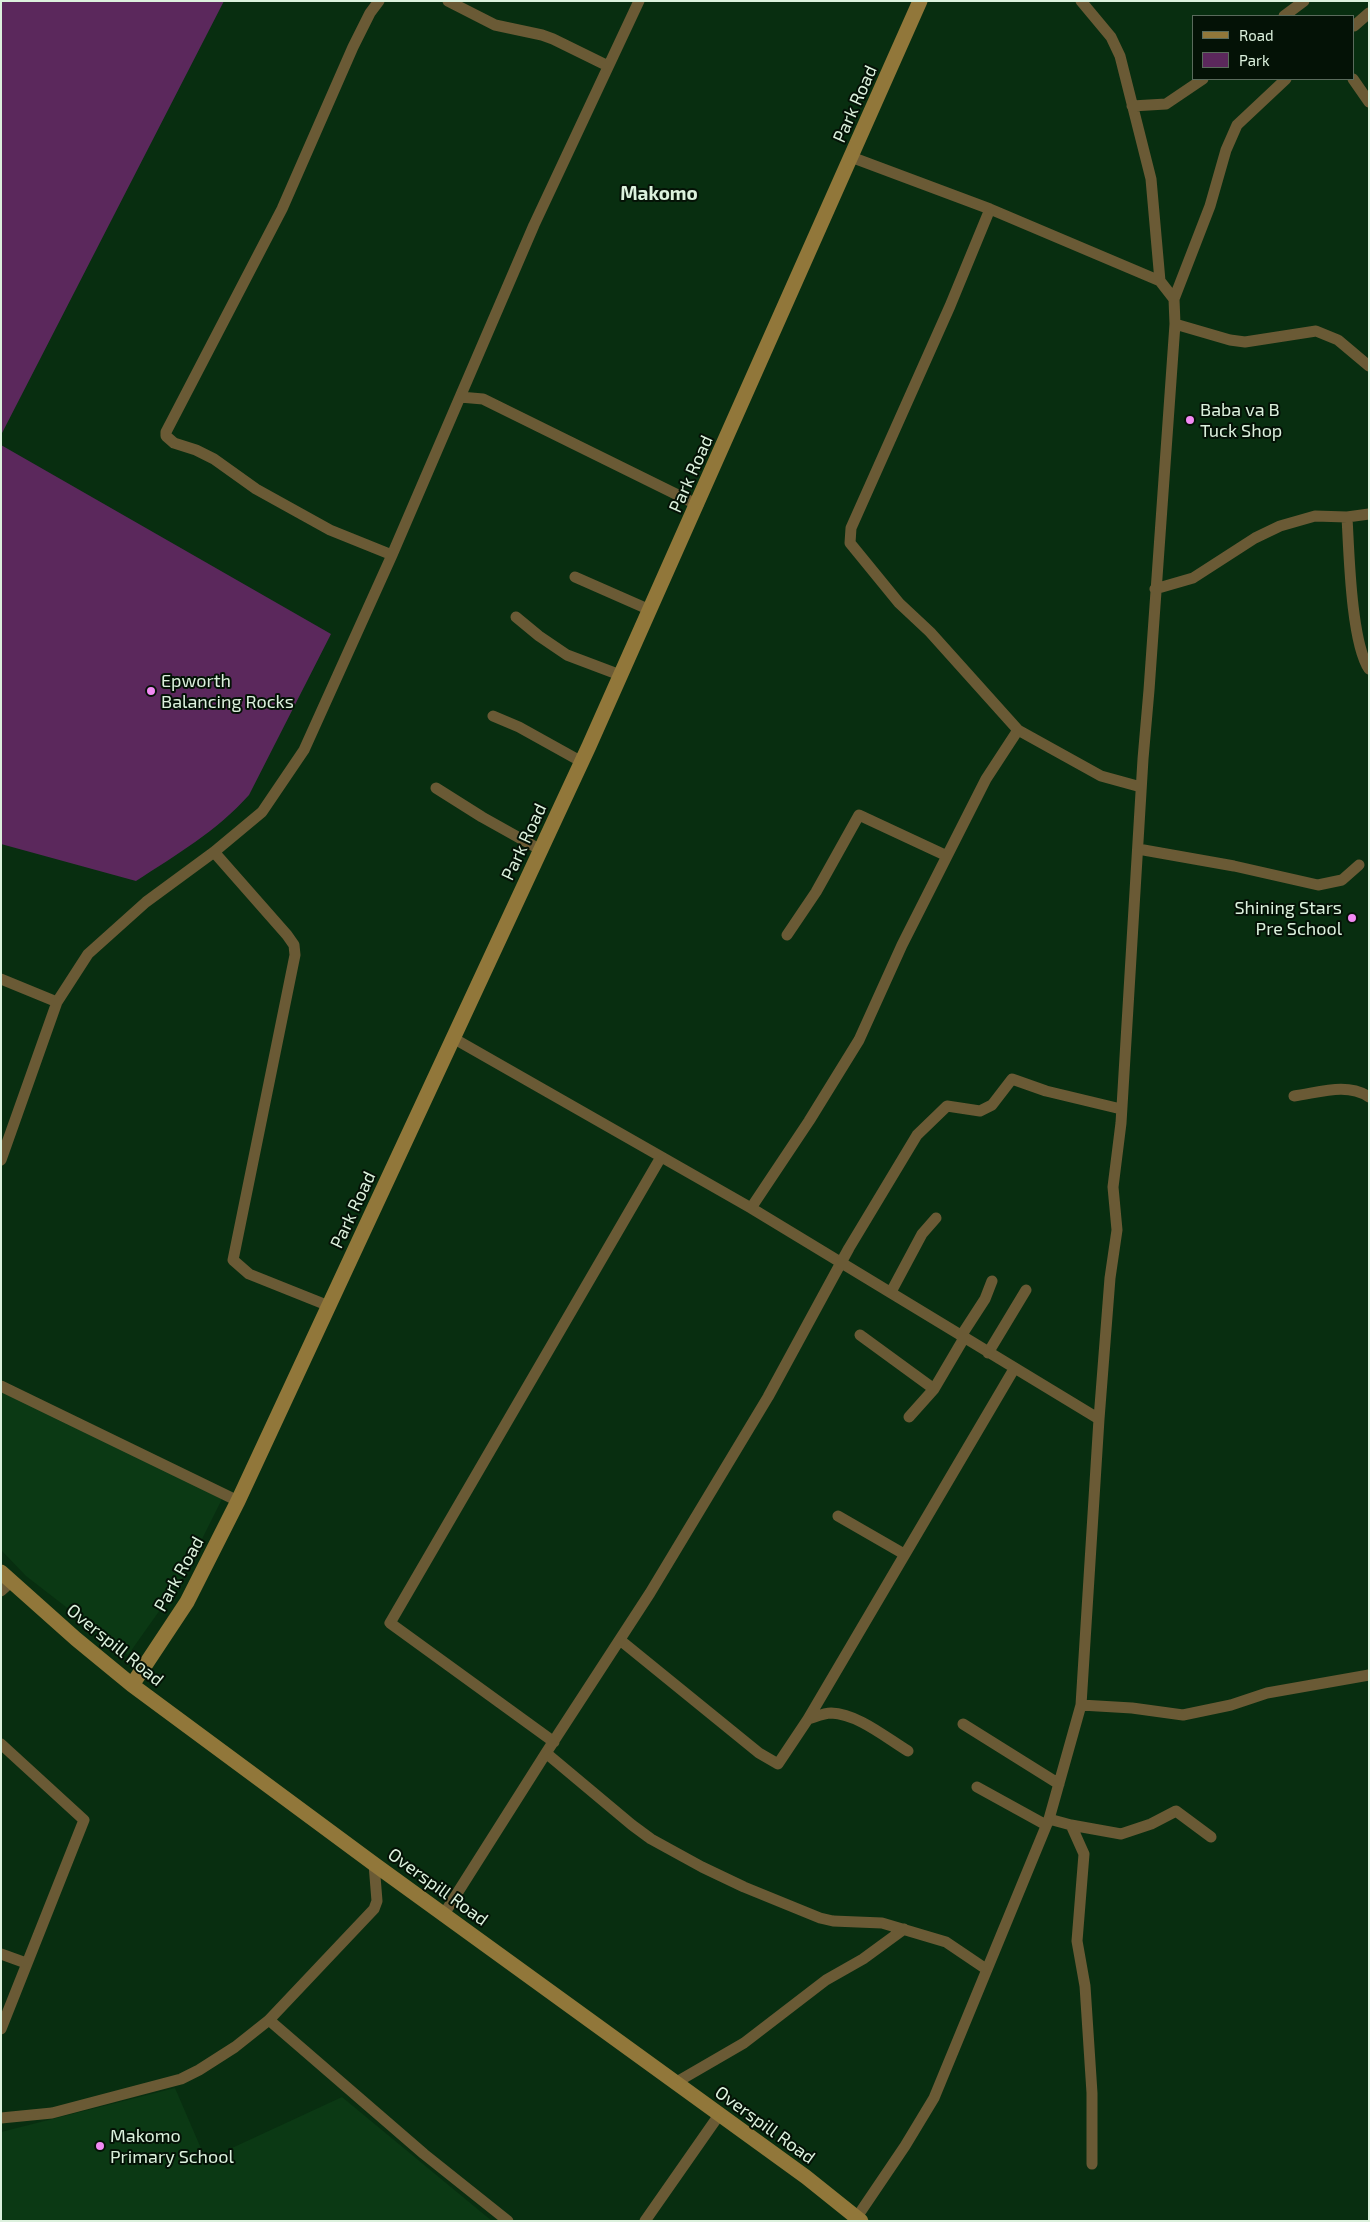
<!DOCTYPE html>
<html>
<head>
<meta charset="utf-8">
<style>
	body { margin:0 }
	#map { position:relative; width:1370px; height:2222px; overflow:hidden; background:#082e10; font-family:"Exo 2",sans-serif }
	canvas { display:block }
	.frame { position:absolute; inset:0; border:2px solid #dcf1dd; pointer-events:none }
	.legend { position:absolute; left:1192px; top:15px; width:162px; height:65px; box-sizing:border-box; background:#041206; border:1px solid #5a6b5c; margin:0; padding:6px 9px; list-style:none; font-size:15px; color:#dcf1dd }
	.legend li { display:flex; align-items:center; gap:10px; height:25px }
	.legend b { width:25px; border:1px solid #5a6b5c }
</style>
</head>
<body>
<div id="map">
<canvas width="1370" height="2222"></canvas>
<div class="frame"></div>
<ul class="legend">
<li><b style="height:6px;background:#91773a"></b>Road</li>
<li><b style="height:14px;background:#5b285c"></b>Park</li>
</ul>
</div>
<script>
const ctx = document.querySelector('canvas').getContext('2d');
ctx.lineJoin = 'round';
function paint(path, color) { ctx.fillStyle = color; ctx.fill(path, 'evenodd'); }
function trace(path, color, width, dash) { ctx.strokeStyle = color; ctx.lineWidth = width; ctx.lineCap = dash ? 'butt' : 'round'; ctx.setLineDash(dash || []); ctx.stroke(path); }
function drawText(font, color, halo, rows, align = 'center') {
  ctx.font = font + ' "Exo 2",sans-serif'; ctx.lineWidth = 4; ctx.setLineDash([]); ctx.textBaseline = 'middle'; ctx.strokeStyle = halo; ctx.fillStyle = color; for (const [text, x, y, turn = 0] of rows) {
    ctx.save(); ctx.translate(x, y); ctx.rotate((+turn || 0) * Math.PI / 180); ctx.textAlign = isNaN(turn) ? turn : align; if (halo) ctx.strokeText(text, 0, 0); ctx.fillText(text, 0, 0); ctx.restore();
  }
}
paint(new Path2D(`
	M1,1381L226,1491L182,1579L128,1655L26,1576L1,1550Z
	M175,2088L206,2160L342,2097L492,2221H1V2132Z`), '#0b3914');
paint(new Path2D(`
	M1,1H224L1,435Z
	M1,445L331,634L249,795C217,831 176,855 136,881L1,844Z`), '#5b285c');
trace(new Path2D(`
	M379,1L370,13L353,47L282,209L166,432V436L174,443L196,450L214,459L256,489L330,530L392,555
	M448,1L495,25L542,35L553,39L608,66
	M1081,1L1111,37L1120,56L1151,179L1160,281
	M1284,16L1304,1
	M1354,26L1369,13
	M1353,79L1369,102
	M1132,106L1166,104L1203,79
	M851,157L990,209L1160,281L1174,299L1175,324L1149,690L1143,759L1121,1123L1113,1187L1117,1230L1110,1278L1099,1419L1081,1705L1049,1819L934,2098L905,2146L857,2217
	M990,209L950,306L851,528L850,543L899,603L930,632L1018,730L1101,776L1141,787
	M1174,299L1210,206L1226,150L1237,125L1286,79
	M1175,324L1230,340L1245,342L1316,331L1338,340L1369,366
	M460,397L483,399L698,505
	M1347,517C1349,552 1351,642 1369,669
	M575,577L650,610
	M1155,589L1193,578L1255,538L1280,526L1315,516L1347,517L1369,514
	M516,617L539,636L567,655L620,675
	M493,716L519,727L582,762
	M436,788L482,817L541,850
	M1138,849L1234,866L1318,885L1342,880L1359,865
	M214,852L287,935L294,945L295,955L233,1260L249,1274L329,1306
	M787,935L816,892L859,815L947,856
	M1,979L57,1002
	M453,1038L751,1208L1099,1419
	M1294,1096C1318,1093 1347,1082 1369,1097
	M1,1160L57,1002L88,954L146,902L214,852L262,812L304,750L392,555L534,225L639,1
	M751,1208L809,1121L859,1040L902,945L947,856L986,779L1018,730
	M891,1292L922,1234L936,1218
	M860,1335L934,1389
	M961,1336L985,1299L992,1281
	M988,1353L1026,1290
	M1,1386L238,1501
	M909,1417L934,1389L964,1338
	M838,1516L904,1554
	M1,1591L11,1582
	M620,1640L759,1753L778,1764L808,1719L1014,1369
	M1081,1705L1132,1708L1183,1715L1231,1705L1267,1693L1369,1675
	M808,1719C815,1717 824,1713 831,1713C858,1714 885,1737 908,1751
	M963,1724L1059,1784
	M554,1742L390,1623L661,1157
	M1,1744L84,1820L1,2029
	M546,1753L632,1825L651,1839L702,1867L744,1887L820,1918L833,1921L882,1923L946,1942L986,1969
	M977,1787L1046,1825
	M1049,1819L1071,1825L1084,1854L1077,1941L1085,1986L1092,2093V2164
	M1071,1825L1121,1834L1151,1824L1176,1811L1211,1837
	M444,1914L546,1753L650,1593L768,1397L849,1248L917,1135L947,1106L980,1111L992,1105L1012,1079L1046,1091L1121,1109
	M1,1954L26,1963
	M269,2020L424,2154L508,2221
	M675,2083L744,2043L826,1980L863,1959L904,1929
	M1,2118L52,2113L181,2079L199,2070L235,2047L269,2020L374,1909L377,1901L374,1864
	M645,2221L719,2115`), '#6a5a35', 11);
trace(new Path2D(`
	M1,1572L76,1639L132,1685L374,1864L806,2177L861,2221
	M132,1685L187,1602L238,1501L589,746L920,1`), '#91773a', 15);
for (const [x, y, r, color] of [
	[1190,420,5,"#f28af3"],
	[151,691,5,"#f28af3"],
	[1352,918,5,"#f28af3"],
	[100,2146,5,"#f28af3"]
]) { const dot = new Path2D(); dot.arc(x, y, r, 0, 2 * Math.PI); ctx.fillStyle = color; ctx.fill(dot); trace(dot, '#041206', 2); }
drawText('18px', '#dcf1dd', '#041206', [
	["Park Road",855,104,-66],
	["Park Road",691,474,-66],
	["Park Road",524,842,-65],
	["Park Road",353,1210,-65],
	["Park Road",179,1574,-61],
	["Overspill Road",115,1645,39],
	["Overspill Road",438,1887,36],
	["Overspill Road",765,2125,36]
]);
drawText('18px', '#dcf1dd', '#041206', [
	["Baba va B",1200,410],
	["Tuck Shop",1200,431],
	["Epworth",161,681],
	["Balancing Rocks",161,702],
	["Shining Stars",1342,908,"right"],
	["Pre School",1342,929,"right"],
	["Makomo",110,2136],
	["Primary School",110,2157]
], 'left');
drawText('bold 19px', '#dcf1dd', '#041206', [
	["Makomo",659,194]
]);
</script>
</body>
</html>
